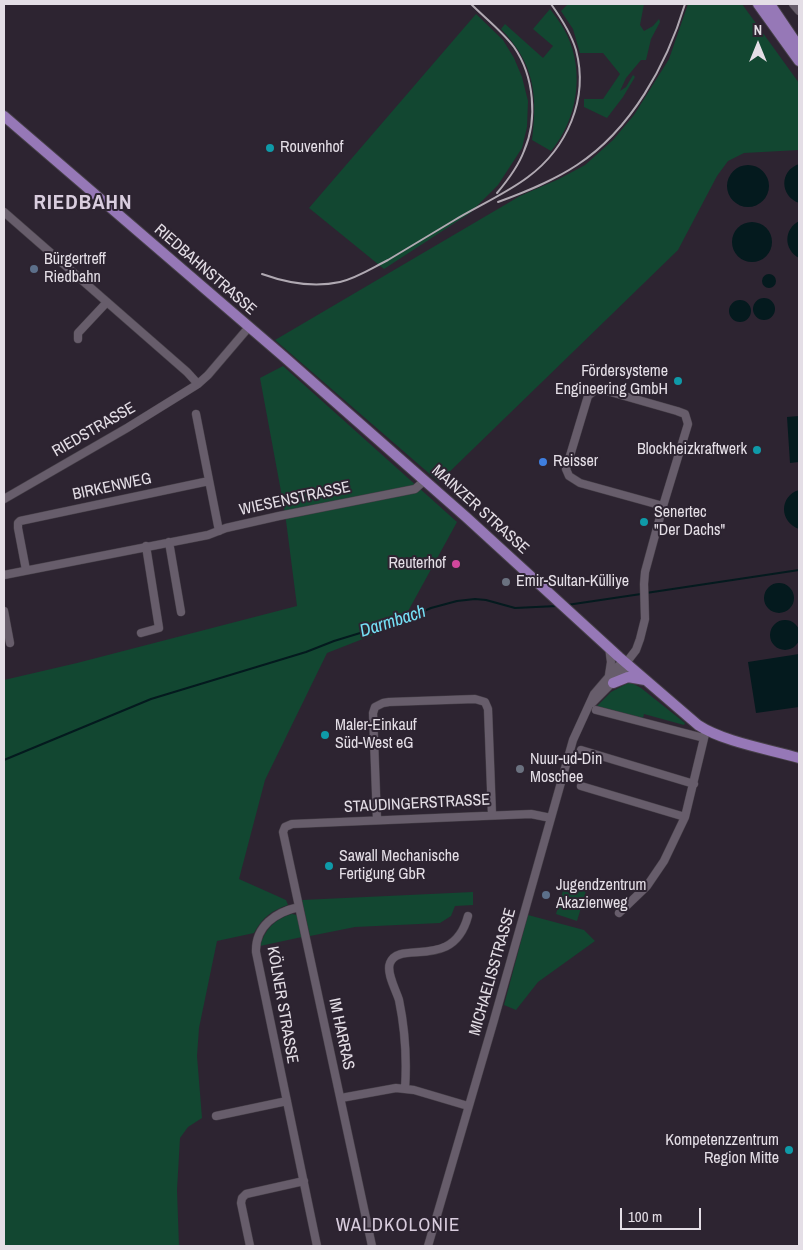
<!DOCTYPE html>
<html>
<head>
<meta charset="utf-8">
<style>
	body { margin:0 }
	#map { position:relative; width:803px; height:1250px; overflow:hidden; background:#2d2431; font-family:"Archivo Narrow",sans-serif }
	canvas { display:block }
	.frame { position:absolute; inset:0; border:5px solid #e4dee6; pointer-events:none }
	.north { position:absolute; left:733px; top:20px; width:50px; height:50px; -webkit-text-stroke:4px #2d2431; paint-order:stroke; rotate:0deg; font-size:14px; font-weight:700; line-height:20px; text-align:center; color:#e4dee6 }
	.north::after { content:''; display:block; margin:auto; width:18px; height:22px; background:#e4dee6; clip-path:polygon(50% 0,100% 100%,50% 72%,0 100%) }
	.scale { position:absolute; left:620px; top:1208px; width:81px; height:22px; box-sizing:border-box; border:2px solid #e4dee6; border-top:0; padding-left:6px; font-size:15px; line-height:18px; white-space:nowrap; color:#e4dee6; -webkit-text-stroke:4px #2d2431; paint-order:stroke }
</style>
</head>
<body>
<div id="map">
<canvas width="803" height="1250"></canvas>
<div class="frame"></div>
<div class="north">N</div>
<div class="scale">100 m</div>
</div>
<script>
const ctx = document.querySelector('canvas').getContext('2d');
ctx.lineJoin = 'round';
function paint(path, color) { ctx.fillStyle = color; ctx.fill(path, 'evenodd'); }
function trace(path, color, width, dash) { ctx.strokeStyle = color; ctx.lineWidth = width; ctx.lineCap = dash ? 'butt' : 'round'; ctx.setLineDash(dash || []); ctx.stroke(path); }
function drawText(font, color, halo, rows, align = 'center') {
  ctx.font = font + ' "Archivo Narrow",sans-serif'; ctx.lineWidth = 4; ctx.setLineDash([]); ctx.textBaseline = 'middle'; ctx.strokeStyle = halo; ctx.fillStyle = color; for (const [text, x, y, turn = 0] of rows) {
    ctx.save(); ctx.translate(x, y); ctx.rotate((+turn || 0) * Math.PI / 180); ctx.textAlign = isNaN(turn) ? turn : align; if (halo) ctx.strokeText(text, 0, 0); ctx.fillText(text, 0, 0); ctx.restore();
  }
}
paint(new Path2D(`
	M568,4H644L640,25L644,31L653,26L659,19L660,22L651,39L646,60H641L626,78L620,91L626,87L633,75L635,77L623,97L607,118L584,107V99H603L620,74L603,53H580L573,29L561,11Z
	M688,4H742L799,83V150L744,153L728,161L717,176L678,250L439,482L275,340L520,196L559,179L585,165L613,140L634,115L669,59Z
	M550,9C556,17 563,26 567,35C585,73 577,120 551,151L532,140C538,94 534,63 501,29L505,24L543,58L553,46L533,29Z
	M476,14L503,40L514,58L522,77L528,101L527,127L522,148L498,185L470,213L384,269L309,208Z
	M283,366L457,522L401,624L327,653L265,780L239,879L286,900L288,905C272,910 262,918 254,933L217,941L199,1028L197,1056L202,1118L188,1127L180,1138L177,1190L179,1246H4V680L77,663L297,606L285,513L260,378Z
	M630,682L641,688L685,723L684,725L644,714L643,718L597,706L611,692Z
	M565,884L586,891L577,921L556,914Z
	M473,892V905L455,906L451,916L440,923L355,927L310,936L302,900Z
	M292,914L297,915L302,937L260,946C265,929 275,919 292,914Z
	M528,915L584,930L595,941L538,982L516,1010L504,1005Z`), '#124731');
paint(new Path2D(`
	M799,164V203C780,196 779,171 799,164Z
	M727 186a21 21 0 1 1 42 0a21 21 0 1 1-42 0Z
	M799,221V258C783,249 784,229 799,221Z
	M732 242a20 20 0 1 1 40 0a20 20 0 1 1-40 0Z
	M762 281a7 7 0 1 1 14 0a7 7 0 1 1-14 0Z
	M753 309a11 11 0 1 1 22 0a11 11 0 1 1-22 0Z
	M729 311a11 11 0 1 1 22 0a11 11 0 1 1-22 0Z
	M799,416V462L790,463L787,417Z
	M799,490V529C779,522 779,496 799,490Z
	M764 598a15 15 0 1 1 30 0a15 15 0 1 1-30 0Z
	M770 635a15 15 0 1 1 30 0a15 15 0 1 1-30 0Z
	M799,654V707L756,713L748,662Z`), '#041a1e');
trace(new Path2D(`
	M646,593L799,570
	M567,605L641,594
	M4,760L151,699L306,652L334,641L406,619L431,608L457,601L475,599L486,600L515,608L557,606`), '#041a1e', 2);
const minor = new Path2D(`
	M793,4L799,11
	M4,212L187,372L198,384
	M78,339V333L107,302
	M196,414L219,531
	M4,499L127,428L198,384L208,375L249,327
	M169,542L181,612
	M26,570L18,528V523L20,521L209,481
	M4,575L208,535L226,528L279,516L415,489L424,481
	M4,611L10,643
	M141,633L159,628L146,546
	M609,675L611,662L609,647
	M592,703L624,671L626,663L636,650L640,639L645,619L644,584L645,572L663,506L688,424L685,414L677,411L600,389L594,391L588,396L566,469L569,476L580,483L663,506
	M596,710L704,738
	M581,750L694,784
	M581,786L685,817
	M377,820L373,713L375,707L383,703L389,702L475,699L485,702L488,709L492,815
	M299,907C276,912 255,926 256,952L317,1246
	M619,913L647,886L664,861L685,817L706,730
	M405,1089C407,1059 405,1029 399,1000C396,990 386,973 390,963C399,939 453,972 468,916
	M341,1098L396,1088L414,1090L468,1106
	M216,1116L287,1101
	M250,1246L241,1203L242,1198L246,1194L304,1181
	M372,1246L283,832L285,827L292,824L531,814L551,818
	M428,1246L494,1020L573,740L594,694L618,666L626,663`);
const major = new Path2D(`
	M758,4L799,61
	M770,4L799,47
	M4,116L283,356L466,517L619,657L698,725C724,742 768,749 799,758
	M613,683L628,677L645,680`);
trace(minor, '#474049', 9);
trace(major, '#474049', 12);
trace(minor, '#675d6b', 8);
trace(major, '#9678b7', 10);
trace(new Path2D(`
	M471,4C485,18 502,31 514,47C534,76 538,119 524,151C518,167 508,180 497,193
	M498,202C525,192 553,181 577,165C631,130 667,64 685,4
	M262,274C287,283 313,288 340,282C357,278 372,268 388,260C410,247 431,234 453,221C476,207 507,193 528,177C567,148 589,99 576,50C571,33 561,18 551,4`), '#b0a9b2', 2);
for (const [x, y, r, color] of [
	[270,148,5,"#0f9aa8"],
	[34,269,5,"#5c6f8a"],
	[678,381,5,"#0f9aa8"],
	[757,450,5,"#0f9aa8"],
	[543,462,5,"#3f7fe0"],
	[644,522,5,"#0f9aa8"],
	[456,564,5,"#d1479c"],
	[506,582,5,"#6b7280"],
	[325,735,5,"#0f9aa8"],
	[520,769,5,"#6b7280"],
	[329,866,5,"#0f9aa8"],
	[546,895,5,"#5c6f8a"],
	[789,1150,5,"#0f9aa8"]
]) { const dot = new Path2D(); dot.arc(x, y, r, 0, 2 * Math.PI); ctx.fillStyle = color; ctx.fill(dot); trace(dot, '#2d2431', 2); }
drawText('16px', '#e4dee6', '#2d2431', [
	["Rouvenhof",280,148],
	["Bürgertreff",44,260],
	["Riedbahn",44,278],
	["Fördersysteme",668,372,"right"],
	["Engineering GmbH",668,390,"right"],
	["Blockheizkraftwerk",747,450,"right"],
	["Reisser",553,462],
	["Senertec",654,513],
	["\"Der Dachs\"",654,531],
	["Reuterhof",446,564,"right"],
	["Emir-Sultan-Külliye",516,582],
	["Maler-Einkauf",335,726],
	["Süd-West eG",335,744],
	["Nuur-ud-Din",530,760],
	["Moschee",530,778],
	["Sawall Mechanische",339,857],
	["Fertigung GbR",339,875],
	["Jugendzentrum",556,886],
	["Akazienweg",556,904],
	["Kompetenzzentrum",779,1141,"right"],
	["Region Mitte",779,1159,"right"]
], 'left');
drawText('16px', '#e4dee6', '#2d2431', [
	["RIEDBAHNSTRASSE",205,270,41],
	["RIEDSTRASSE",94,430,-30],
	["BIRKENWEG",112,487,-12],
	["WIESENSTRASSE",295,499,-12],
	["MAINZER STRASSE",480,510,42],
	["STAUDINGERSTRASSE",417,804,-3],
	["MICHAELISSTRASSE",493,972,-74],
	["KÖLNER STRASSE",282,1005,80],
	["IM HARRAS",341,1034,78]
]);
drawText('italic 18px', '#75e1f6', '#2d2431', [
	["Darmbach",393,622,-18]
]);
ctx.letterSpacing = '1px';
drawText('19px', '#d9cdde', '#2d2431', [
	["WALDKOLONIE",398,1226]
]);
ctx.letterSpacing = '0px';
ctx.letterSpacing = '1px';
drawText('bold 21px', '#d9cdde', '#2d2431', [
	["RIEDBAHN",83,203]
]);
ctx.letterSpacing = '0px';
</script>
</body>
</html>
